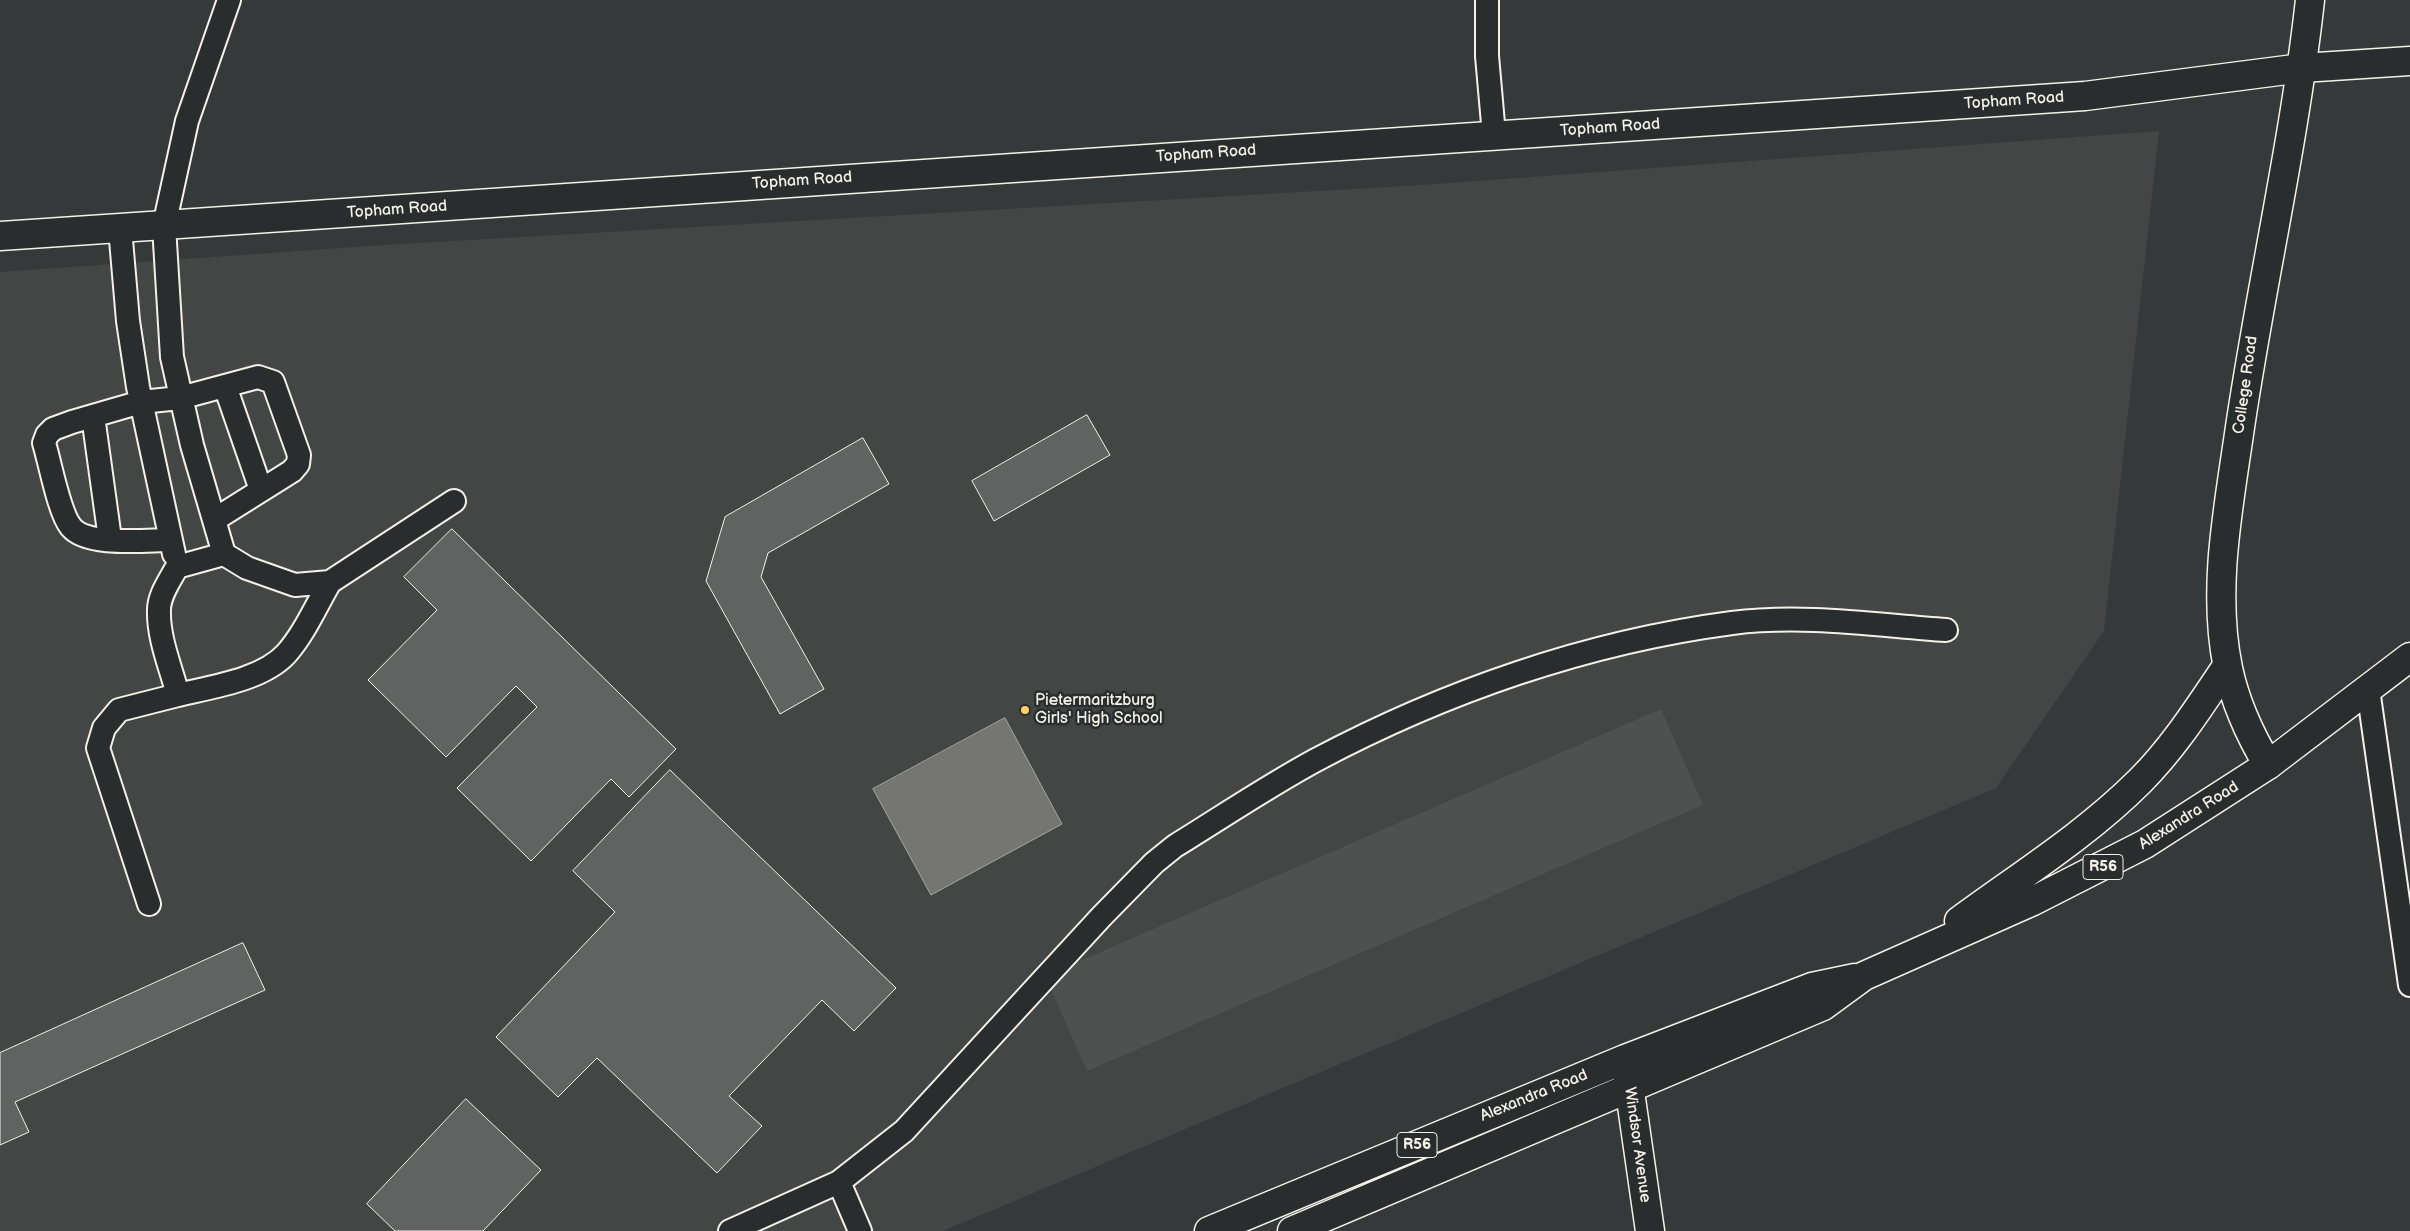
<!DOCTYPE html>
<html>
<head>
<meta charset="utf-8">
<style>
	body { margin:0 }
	canvas { display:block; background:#363939 }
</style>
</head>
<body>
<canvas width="2410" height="1231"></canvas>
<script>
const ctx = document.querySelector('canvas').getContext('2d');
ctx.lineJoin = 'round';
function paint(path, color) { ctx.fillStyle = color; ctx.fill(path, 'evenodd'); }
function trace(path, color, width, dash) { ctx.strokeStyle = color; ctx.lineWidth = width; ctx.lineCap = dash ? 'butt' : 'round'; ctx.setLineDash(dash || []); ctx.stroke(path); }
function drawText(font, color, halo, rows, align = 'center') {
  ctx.font = font + ' "Balsamiq Sans",sans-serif'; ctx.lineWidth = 5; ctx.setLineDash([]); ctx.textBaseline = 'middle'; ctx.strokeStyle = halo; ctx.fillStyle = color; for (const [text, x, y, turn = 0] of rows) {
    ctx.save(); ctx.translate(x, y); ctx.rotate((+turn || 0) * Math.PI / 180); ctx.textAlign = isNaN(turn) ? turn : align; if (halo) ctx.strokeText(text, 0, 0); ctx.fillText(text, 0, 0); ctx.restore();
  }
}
paint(new Path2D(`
	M2159,131L2104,631L1996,788L943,1231H0V272L384,245L1422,185Z`), '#434645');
paint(new Path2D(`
	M1661,709L1703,805L1087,1071L1045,976Z`), '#4e514f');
const water = new Path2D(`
	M1005,718L1062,824L931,895L873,789Z`);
paint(water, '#757572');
trace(water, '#a8a7a1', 1);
const building = new Path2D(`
	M1087,415L1110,455L994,521L972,481Z
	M863,438L889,484L768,553L761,577L824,689L780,714L706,581L725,517Z
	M452,529L676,749L629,797L611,779L531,861L457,788L537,707L516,686L446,757L368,680L437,610L404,577Z
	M670,770L896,988L854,1031L822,1000L729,1096L762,1126L717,1173L597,1058L558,1097L496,1037L615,912L573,871Z
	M243,943L265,990L15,1102L29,1132L0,1145V1053Z
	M466,1099L541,1170L483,1231H395L367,1204Z`);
paint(building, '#616362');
trace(building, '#f4f1e8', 1);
const lane = new Path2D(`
	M1487,0V56L1494,135
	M120,228L128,321L138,387L174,554
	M225,386L261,490
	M93,416L110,539
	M171,540C146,540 87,547 71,527C59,513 50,462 44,443L47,435L53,429L72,422L141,402L180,398L258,377L273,382L299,455L298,464L292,471L214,520
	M224,554L192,445L172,357L164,226L187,121L229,0
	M2368,689L2410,985
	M178,695C211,687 262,680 286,654C304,634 316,606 330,582
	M149,904L98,748L104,728L119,710L178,695C171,668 158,638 159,610C159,595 170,580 177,567L224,554L247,568L295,585L330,582L454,501
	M839,1182L860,1231
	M730,1231L839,1182L904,1131L1102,916L1154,863L1175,846C1222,817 1268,786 1316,760C1444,692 1587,642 1732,623C1803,614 1875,625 1946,630`);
const street = new Path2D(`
	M0,236L2085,96L2302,68L2410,61
	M1626,1064L1650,1231`);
const secondary = new Path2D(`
	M2268,765C2250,735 2235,702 2228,668C2212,591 2228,510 2239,434C2260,289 2294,145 2310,0`);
const primary = new Path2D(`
	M1959,921C2020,876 2086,835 2140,781C2174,747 2200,706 2227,666
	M1209,1231L1625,1059L1812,987L1855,978
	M1292,1231L1823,1006L1864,976L2033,901L2145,844L2268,765L2410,657`);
trace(lane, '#f4f1e8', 26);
trace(street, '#f4f1e8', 31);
trace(secondary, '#f4f1e8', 31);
trace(primary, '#f4f1e8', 31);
trace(lane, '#2a2d2e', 22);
trace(street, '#2a2d2e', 28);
trace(secondary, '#2a2d2e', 28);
trace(primary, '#2a2d2e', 28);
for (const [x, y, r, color] of [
	[1025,710,5,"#ffd166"]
]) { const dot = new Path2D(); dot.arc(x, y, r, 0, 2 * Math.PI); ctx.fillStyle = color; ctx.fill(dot); trace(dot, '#2a2d2e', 2); }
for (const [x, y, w] of [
	[2103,867,40],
	[1417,1145,40]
]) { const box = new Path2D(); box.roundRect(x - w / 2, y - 12.5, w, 25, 4); ctx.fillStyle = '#2a2d2e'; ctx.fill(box); trace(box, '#f4f1e8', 1); }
drawText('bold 15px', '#f4f1e8', null, [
	["R56",2103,867],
	["R56",1417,1145]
]);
drawText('16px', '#f4f1e8', '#2a2d2e', [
	["Topham Road",2014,101,-4],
	["Topham Road",1610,128,-4],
	["Topham Road",1206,154,-4],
	["Topham Road",802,181,-4],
	["Topham Road",397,210,-4],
	["College Road",2246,385,-82],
	["Alexandra Road",2189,816,-32],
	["Alexandra Road",1534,1096,-22],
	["Windsor Avenue",1637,1145,82]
]);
drawText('16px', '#f4f1e8', '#2a2d2e', [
	["Pietermaritzburg",1035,701],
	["Girls' High School",1035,719]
], 'left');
</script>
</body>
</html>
